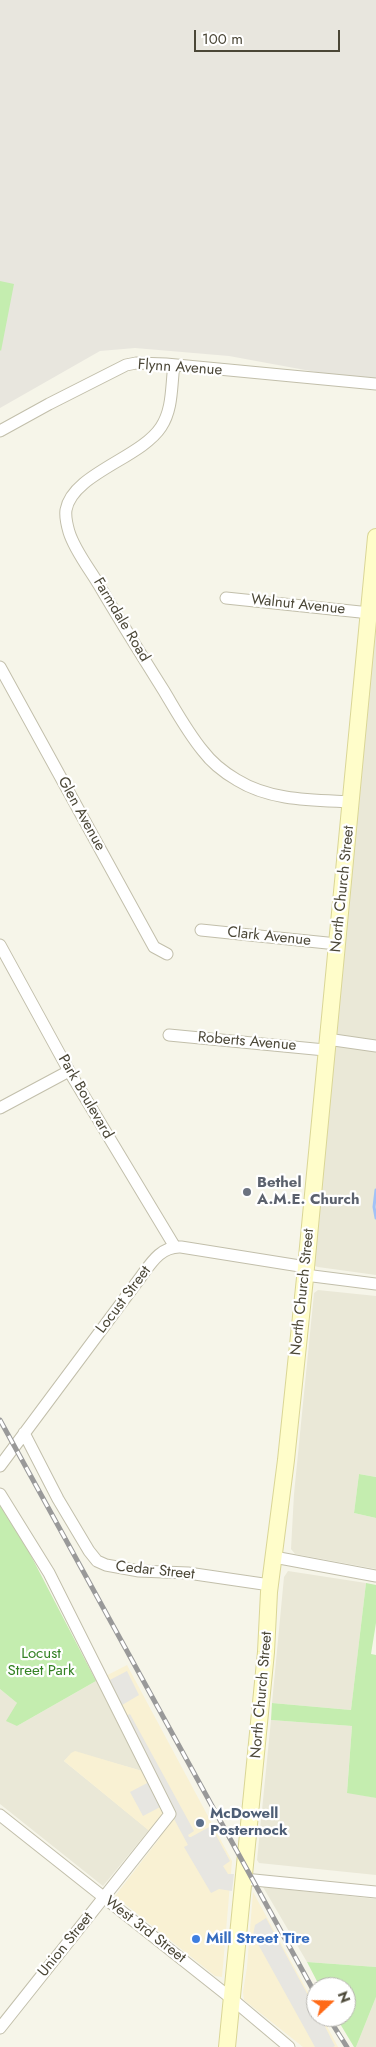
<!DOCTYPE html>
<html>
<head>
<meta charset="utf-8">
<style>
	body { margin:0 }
	#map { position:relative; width:376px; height:2047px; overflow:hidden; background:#f6f5e9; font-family:Jost,sans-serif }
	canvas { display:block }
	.north { position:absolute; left:306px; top:1977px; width:50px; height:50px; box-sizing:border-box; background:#fff; border:1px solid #b7b5af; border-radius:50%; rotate:69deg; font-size:14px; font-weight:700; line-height:20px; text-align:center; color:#4b4737 }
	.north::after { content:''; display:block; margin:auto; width:18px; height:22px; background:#ff6a17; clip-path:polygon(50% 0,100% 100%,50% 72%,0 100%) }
	.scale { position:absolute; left:194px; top:30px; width:146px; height:22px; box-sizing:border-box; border:2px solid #4b4737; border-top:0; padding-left:6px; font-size:15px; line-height:18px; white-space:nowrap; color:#4b4737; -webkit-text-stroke:4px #fff; paint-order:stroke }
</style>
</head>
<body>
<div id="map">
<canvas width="376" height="2047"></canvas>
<div class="north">N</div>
<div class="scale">100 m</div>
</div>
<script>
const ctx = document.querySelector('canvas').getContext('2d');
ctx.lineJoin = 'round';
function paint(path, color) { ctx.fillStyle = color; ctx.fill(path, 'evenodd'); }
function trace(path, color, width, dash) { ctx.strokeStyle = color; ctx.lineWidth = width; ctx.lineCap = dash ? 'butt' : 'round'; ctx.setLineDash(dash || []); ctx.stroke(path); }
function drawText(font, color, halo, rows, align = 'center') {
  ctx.font = font + ' Jost,sans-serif'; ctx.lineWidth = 4.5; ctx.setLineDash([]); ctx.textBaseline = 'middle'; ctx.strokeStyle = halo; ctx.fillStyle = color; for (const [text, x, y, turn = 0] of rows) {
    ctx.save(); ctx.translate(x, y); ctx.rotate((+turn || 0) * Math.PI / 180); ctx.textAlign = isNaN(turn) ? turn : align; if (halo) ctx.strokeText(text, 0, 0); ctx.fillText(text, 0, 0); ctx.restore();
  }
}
paint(new Path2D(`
	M376,612V1275L318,1267L312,1265Z
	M318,1290L376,1296V1477L359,1474L354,1513L376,1518V1569L295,1554L291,1549L294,1494L314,1293Z
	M288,1571L366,1583L351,1710L272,1703L284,1577Z
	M96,1681L142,1771L75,1752L64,1761L149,1830L103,1886L0,1804V1689L17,1703V1726Z
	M271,1720L352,1726L347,1792L376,1798V1875L259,1863L257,1860Z
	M263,1887L376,1899V1967L307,1962Z
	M376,1997V2047H356Z`), '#eae8d7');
paint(new Path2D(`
	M127,1665L232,1861L222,1977L215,1976L115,1896L159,1839L64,1761L71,1753L75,1751L142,1771L96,1681Z
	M253,1892L316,2007V2017H322L338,2047H303L244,2000L243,1992L247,1967Z`), '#f9f1d3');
paint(new Path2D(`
	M0,0H376V383L229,356L135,348L100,351L0,408Z`), '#e8e6de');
paint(new Path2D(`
	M0,281L14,284L1,351L0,350Z
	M359,1474L376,1477V1518L354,1513Z
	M0,1500L27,1548L96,1681L17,1726L6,1721L17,1703L0,1689Z
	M366,1583L376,1585V1623L371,1654L376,1655V1798L347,1793L352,1726L271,1720L272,1703L351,1710Z
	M307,1962L376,1967V1997L356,2047H354L336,2017H346V1987H320Z`), '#c4edaf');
paint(new Path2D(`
	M127,1671L139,1695L117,1708L104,1683Z
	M130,1714L194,1831L188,1835L189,1837H191L211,1826L230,1861L223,1866L228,1874H234L232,1891L219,1889L211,1893L184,1847L188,1845L166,1804L143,1816L130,1792L153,1780L122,1718Z
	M266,1918L316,2010V2017H320L335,2046L333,2047H315L253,1935L255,1925Z`), '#e7e6e1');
trace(new Path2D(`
	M376,1190L374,1207L376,1218`), '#a1c2f7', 3);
const minor = new Path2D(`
	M174,365C171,386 173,409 161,427C141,458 72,474 66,510C65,517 67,525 69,532C75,551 89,568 99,585C120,621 142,656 164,691C176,711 188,733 203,751C212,763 225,773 237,780C271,801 313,800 351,802
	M0,431L49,404L126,365L136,363L166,364L376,384
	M226,598L370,613
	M0,667L154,947L167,954
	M201,930L337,944
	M0,945L69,1071L175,1247
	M169,1035L325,1050
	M327,1039L376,1046
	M0,1108L69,1071
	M305,1275L376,1284
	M24,1433L58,1499L89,1551L97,1561L106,1565L139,1571L188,1573L270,1585
	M0,1466L140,1278C151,1263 161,1246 181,1247L306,1267
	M0,1494L49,1573L170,1814L0,2028
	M274,1557L376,1576
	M0,1815L232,1999L289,2047
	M244,1879L376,1892`);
const secondary = new Path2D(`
	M227,2047L266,1652L269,1592L286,1460L305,1278L376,537`);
trace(minor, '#c2bfab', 13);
trace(secondary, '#dad696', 18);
trace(minor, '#fff', 11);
trace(secondary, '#fffdca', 16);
const rail = new Path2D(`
	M0,1420L316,1995
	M328,2017L347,2047`);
trace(rail, '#999', 5);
trace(rail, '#fff', 3, [9]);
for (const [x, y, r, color] of [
	[247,1192,5,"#6b7280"],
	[200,1823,5,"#5c6f8a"],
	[196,1939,5,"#3f7fe0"]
]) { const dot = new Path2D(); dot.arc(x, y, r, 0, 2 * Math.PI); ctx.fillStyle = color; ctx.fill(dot); trace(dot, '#fff', 2); }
drawText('15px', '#4b4737', '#fff', [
	["Flynn Avenue",180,368,4],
	["Walnut Avenue",298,605,6],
	["Farmdale Road",121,620,59],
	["Glen Avenue",81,814,61],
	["North Church Street",343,889,-84],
	["Clark Avenue",269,937,6],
	["Roberts Avenue",247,1042,5],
	["Park Boulevard",85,1097,60],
	["North Church Street",303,1292,-84],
	["Locust Street",124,1300,-53],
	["Cedar Street",155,1571,6],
	["North Church Street",262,1695,-85],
	["West 3rd Street",145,1930,38],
	["Union Street",66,1945,-51]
]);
drawText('bold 15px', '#5b616d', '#fff', [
	["Bethel",257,1183],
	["A.M.E. Church",257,1200]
], 'left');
drawText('15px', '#348224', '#fff', [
	["Locust",41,1654],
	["Street Park",41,1671]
]);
drawText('bold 15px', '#4e5e75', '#fff', [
	["McDowell",210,1814],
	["Posternock",210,1831]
], 'left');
drawText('bold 15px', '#366cbe', '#fff', [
	["Mill Street Tire",206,1939]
], 'left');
</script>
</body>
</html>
